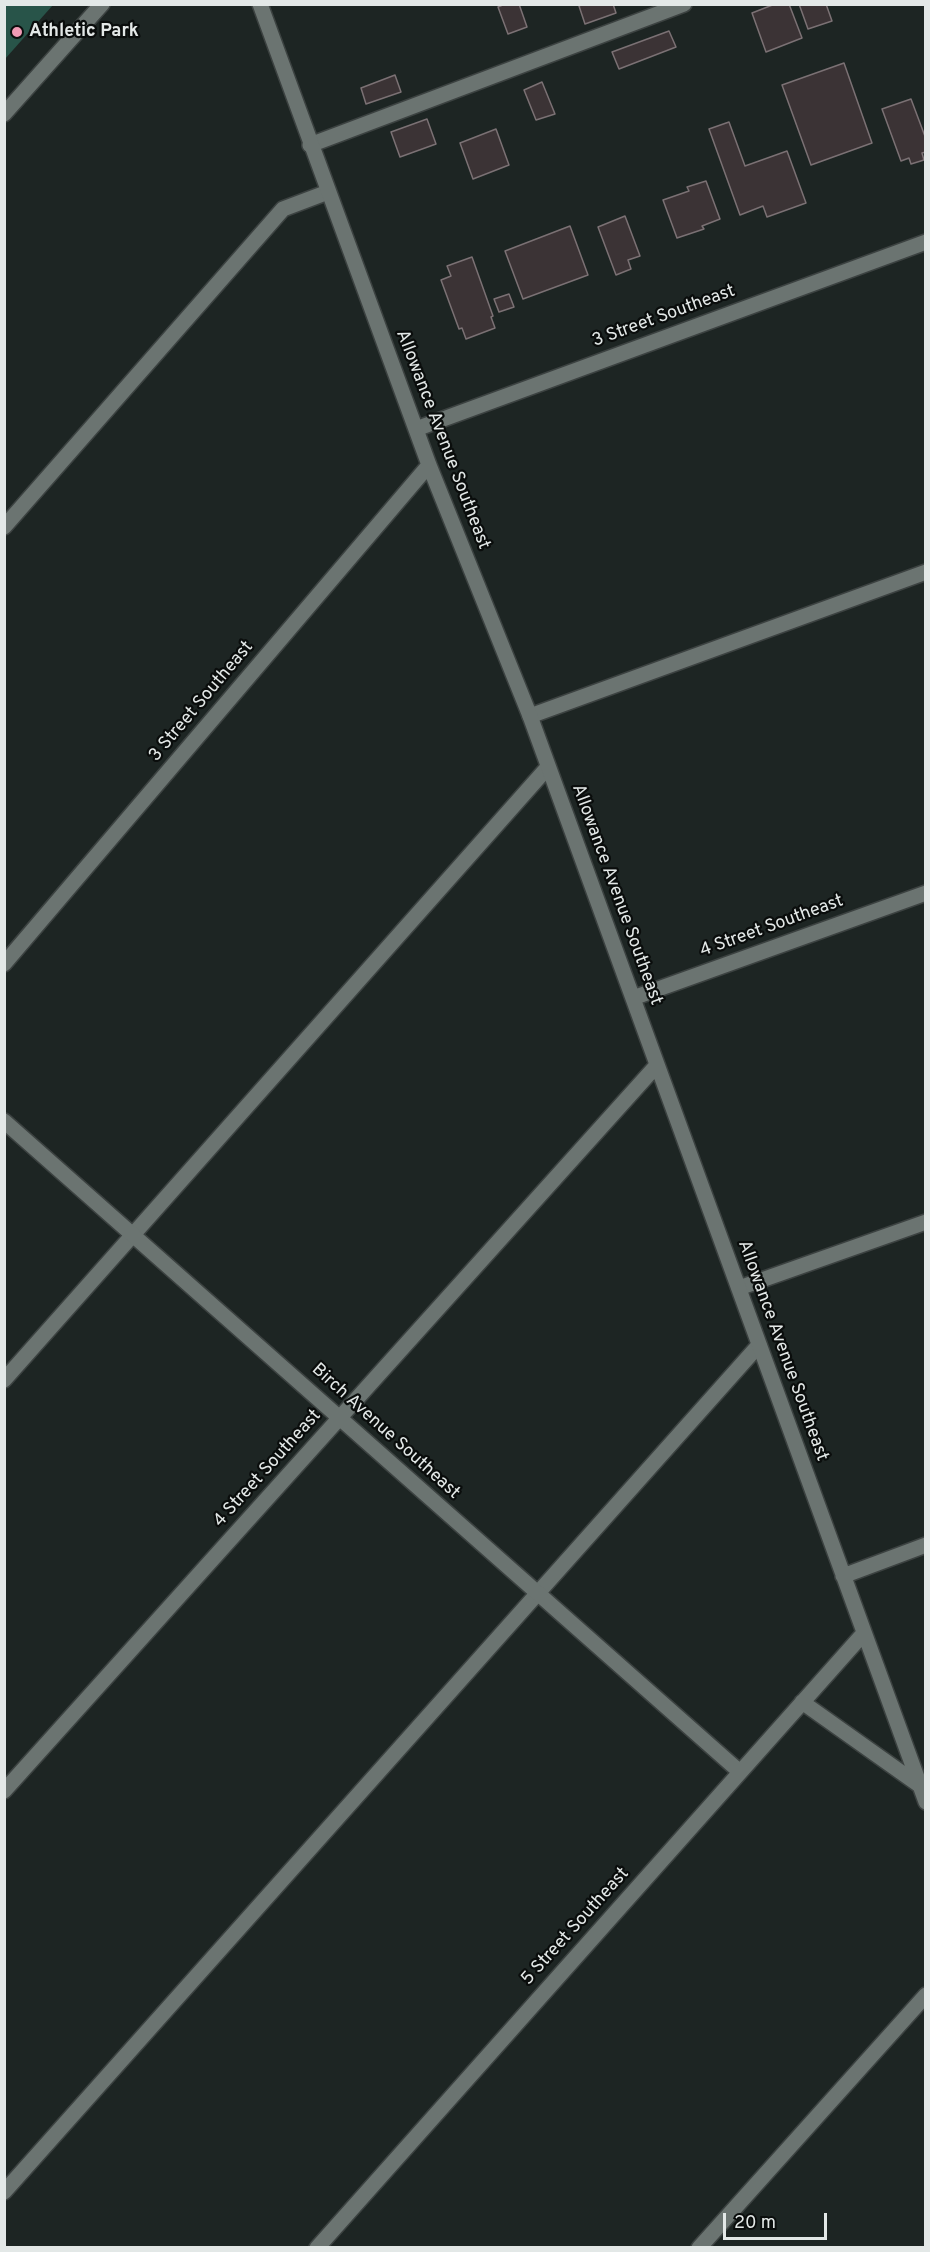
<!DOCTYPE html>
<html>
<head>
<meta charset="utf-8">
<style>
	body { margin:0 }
	#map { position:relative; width:930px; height:2252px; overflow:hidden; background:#1d2523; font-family:Overpass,sans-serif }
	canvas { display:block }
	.frame { position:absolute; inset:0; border:6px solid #e3e8e7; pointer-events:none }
	.scale { position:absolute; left:723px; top:2213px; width:104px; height:27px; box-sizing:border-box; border:3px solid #e3e8e7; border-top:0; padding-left:8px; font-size:18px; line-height:21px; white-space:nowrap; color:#e3e8e7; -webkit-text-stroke:4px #0a0d0c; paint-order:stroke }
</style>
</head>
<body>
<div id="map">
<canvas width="930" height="2252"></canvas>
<div class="frame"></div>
<div class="scale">20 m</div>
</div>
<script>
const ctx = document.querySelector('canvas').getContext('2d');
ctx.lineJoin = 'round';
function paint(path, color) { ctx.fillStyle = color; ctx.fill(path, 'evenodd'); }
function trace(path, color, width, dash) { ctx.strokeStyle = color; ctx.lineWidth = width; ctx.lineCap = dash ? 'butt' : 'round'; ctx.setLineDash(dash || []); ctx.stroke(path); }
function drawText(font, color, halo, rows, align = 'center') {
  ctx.font = font + ' Overpass,sans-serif'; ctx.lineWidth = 4.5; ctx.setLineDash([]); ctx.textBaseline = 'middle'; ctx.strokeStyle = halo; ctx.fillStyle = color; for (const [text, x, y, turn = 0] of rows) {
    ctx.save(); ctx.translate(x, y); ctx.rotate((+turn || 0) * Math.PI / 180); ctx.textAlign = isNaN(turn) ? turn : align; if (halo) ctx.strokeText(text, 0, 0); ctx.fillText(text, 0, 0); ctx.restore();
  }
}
paint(new Path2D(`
	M5,4L53,5L5,59L4,5Z`), '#285449');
const building = new Path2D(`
	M505,4H519L527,27L508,34L498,7Z
	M583,4H613L616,13L585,24L579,6Z
	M775,4H789L802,38L766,52L752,13Z
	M799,4H826L832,21L808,29Z
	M669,31L676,47L619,69L612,52Z
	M844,63L872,143L811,165L782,85Z
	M395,75L401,92L366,104L361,88Z
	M542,82L555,114L536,120L524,90Z
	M911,99L926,139V152L922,153L924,160L911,164L909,158L901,161L882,109Z
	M427,119L436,144L400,157L391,132Z
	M729,122L745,166L787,151L806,203L767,217L763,206L740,215L709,129Z
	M496,129L509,165L473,179L460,143Z
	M706,181L720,219L702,226L704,229L677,238L663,200L689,191L687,187Z
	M625,216L640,256L628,260L631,269L616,275L598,227Z
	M570,226L588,275L523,299L505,251Z
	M472,257L493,316L491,317L495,328L466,339L462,328L459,329L441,280L451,276L447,266Z
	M509,294L514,307L499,312L494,299Z`);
paint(building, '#3b3335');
trace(building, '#7b7174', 1.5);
const lane = new Path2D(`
	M310,145L684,4
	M4,527L283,209L328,192
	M530,716L926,572
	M739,1288L926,1222
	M4,1380L548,767
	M4,2192L759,1345
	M699,2248L926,1995`);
const street = new Path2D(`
	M260,4L429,465L530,716L926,1802
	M4,114L102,4
	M416,429L926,242
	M4,964L429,465
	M633,998L926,893
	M4,1121L740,1772
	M843,1576L926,1545
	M802,1702L919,1785
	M4,1791L657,1065
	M317,2248L864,1633`);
trace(lane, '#3c4241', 18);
trace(street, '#3c4241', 18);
trace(lane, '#6b7471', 15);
trace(street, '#6b7471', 15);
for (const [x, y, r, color] of [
	[17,32,6,"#f09ab4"]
]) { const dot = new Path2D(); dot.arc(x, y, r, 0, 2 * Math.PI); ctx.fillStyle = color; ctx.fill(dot); trace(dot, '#0a0d0c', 2); }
drawText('bold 18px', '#e3e8e7', '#0a0d0c', [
	["Athletic Park",29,32]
], 'left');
drawText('18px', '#e3e8e7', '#0a0d0c', [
	["3 Street Southeast",664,317,-20],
	["Allowance Avenue Southeast",442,440,69],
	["3 Street Southeast",202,702,-50],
	["Allowance Avenue Southeast",616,895,70],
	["4 Street Southeast",772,927,-20],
	["Allowance Avenue Southeast",782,1351,70],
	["Birch Avenue Southeast",385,1432,42],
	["4 Street Southeast",268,1469,-48],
	["5 Street Southeast",576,1927,-48]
]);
</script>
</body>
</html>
